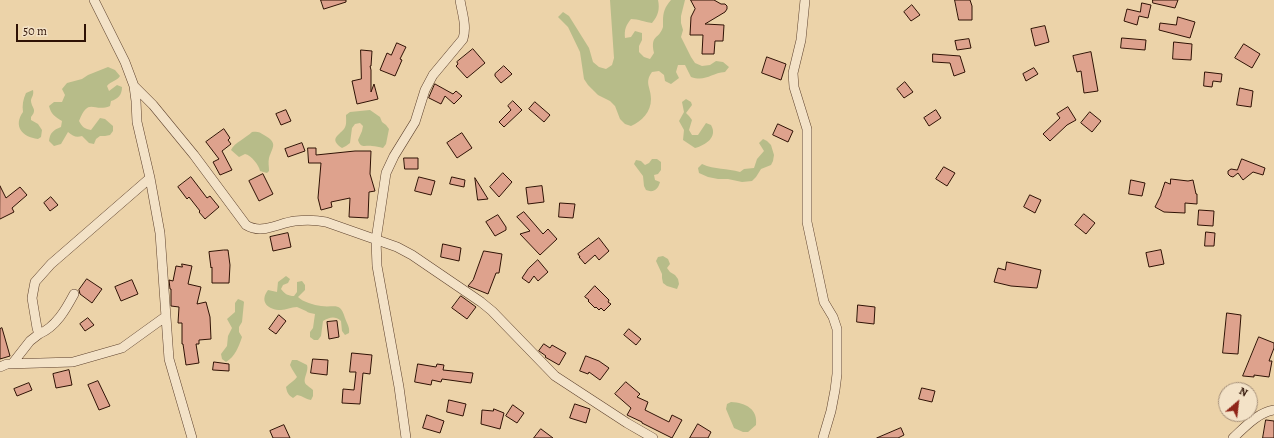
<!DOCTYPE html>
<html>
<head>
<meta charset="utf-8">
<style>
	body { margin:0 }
	#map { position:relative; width:1274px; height:438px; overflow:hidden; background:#ecd3a9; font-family:Alegreya,serif }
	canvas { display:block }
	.north { position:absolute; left:1218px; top:382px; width:40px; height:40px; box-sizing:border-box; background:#f3e2c7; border:1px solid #a58f79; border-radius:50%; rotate:28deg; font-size:11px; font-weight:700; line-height:16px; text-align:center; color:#2f1205 }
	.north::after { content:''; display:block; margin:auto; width:14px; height:18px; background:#8f2418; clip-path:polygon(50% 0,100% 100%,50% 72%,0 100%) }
	.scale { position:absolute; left:16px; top:24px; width:70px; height:18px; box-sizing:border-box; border:2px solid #2f1205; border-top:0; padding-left:5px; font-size:12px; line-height:14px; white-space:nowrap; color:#2f1205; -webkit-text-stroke:3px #f3e2c7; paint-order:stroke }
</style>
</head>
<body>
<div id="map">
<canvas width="1274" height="438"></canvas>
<div class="north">N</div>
<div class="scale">50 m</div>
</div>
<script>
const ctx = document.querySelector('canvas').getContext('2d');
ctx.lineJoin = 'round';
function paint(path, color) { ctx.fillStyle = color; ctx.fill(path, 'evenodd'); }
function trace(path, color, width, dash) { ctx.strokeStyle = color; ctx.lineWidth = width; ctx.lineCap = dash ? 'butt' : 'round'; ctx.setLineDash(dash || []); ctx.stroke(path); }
paint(new Path2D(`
	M610,0H658C660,9 658,16 652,23C644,22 639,19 631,19C626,25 624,30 625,38L631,37L635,31L642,33V40L639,46V52L644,57L650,59L654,53C650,34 659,40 663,27C663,25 663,23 663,21C663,12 665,7 671,0H685L681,16V23L683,30L681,37L691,57L695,63L702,66L710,65L716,61L723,62L729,67L725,72C711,73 706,82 691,77L685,65H678L676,72L679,78L671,84L665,81L664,75L659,71L652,72C644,83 651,87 651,99C651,112 642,121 631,126L625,124L620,119L615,106L610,101L598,95L588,85L584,79L580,52L568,27L558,17L563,12L569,16L589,48L593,62L599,67L606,69L612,65L614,58Z
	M108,67L115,70L120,76C117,81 111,81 107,86L109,91L117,85L122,87C122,95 118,99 111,101L110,106C93,113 89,96 79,121C82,127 85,129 91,130L100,118L105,119L113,126V131L110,135L105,136H100L96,139L94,144L89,143L82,136C76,138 73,136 68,132L61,144L54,146L49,141C50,133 53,130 61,127L62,121C55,117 51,114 49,106L54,102H62L65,95L62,89L67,83L82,79L88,75Z
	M33,90C34,95 32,96 31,100C31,108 38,109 31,117V120L38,124L42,130L41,137L38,139C22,137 13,126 23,112C22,106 23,99 26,93Z
	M686,99L691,102L692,105L686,113L689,116L692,120L689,130L692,135H698L706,123L711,125C718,137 706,145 695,148L683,140L684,130L679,121L684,112L682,102Z
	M370,110L380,117L382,122L386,125L389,129L386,144L383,148C379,147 376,146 372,146C365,145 361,149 358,140L362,131L363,126L360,123L355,124L352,128L350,143L346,146L342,148C329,139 338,136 344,129C347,125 346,120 346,115L350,112Z
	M252,132C257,131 260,132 264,135C278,143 273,146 269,158C268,162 269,167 269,171L267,173L260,171C259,165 251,155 245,154L239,157L231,150C234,143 246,138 252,132Z
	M763,139L767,141L771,145L774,155L773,161L771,165L761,169L756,177L752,181L742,182L728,179H718L708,177L699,173L698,168L702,164C715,170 727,168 740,172L744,169L754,168L757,159L764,151L759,143Z
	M652,159H657L661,162V170L658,174L654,175L655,180L660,182C658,190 653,193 646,190L644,186L643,176L634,164L636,160L641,161L645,165L649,163Z
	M663,256L668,259L670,264L667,268L670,272L675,275L678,279L679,284L677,289L667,286L663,283L662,278V274L656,261L658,257Z
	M286,276L290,279L288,283L283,285L281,289C285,294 288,296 294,296L297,292V282L302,281L305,285V290L298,297C303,302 314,305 321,306C335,308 340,301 345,318C347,324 350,327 349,333L345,335L342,331L341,321C335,316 330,317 323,321L321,336L318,340H314L310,337V332L313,328L315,314C312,313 308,313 306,311C303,310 300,308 297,307C291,307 286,310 281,310C268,310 259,302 268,290L277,292L278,282Z
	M238,299L243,301L244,302L242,322L239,327V332L242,337C239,346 235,357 226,362L222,359L221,354L227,346L228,336L232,328L227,319L235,312V303Z
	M292,360H297L307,365C309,371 303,378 305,383C306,385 311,388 313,390V396L311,400C305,399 303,396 297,395L293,398C288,395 287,392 286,387C290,383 294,381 297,377L292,369L290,365Z
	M731,402C746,403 758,409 756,425L748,432H743L734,428L726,409L727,404Z`), '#b7bc89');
const building = new Path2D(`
	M321,0H346V2L324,9Z
	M691,0H714L721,4H725L727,6V9L725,12L705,24L724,25L723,41H715L714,54H702L703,35H690L691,17L695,9Z
	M955,0H970L972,6V20H959Z
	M1153,0H1178L1175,8L1153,3Z
	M1142,3L1151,5L1148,18L1139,16L1137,25L1124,21L1127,9L1140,12Z
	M912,5L920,15L911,21L904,12Z
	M1178,17L1195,22L1190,38L1159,30L1160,23L1176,25Z
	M1045,26L1049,42L1035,46L1031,29Z
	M1122,38L1146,40L1145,50L1121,48Z
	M969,39L971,48L957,50L955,41Z
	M1174,42L1192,44L1191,60L1173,59Z
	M397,43L406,47L400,59L402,60L395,76L380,70L387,53L391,55Z
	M1244,44L1260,54L1252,68L1235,58Z
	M473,49L485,63L467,78L456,66L458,64L457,62Z
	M361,50L372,51L371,66H370L371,70V92L374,84L378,99L357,104L352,81L361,79Z
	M1091,52L1098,91L1084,93L1081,71L1077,72L1073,56Z
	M933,54L960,56L965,72L954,76L950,63L933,62Z
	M767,57L786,64L781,80L762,73Z
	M504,66L512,74L501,83L495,76V74Z
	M1034,68L1038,74L1026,81L1023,74Z
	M1205,72L1222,74L1221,82L1213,81L1212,87L1204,86Z
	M905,82L913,92L904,98L897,89Z
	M435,84L453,94L456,91L462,96L454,104L445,96L441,104L429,98Z
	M1240,88L1253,91L1251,107L1237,105Z
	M513,101L522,110L504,127L499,122L511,110L508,106Z
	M535,102L550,115L544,122L529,109Z
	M1068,107L1076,120L1067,125L1050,141L1043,134L1060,118L1057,114Z
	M286,110L291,121L281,125L276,114Z
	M936,110L941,118L929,126L924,118Z
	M1090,112L1101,121L1092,132L1081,123Z
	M778,124L793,131L788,142L773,135Z
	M224,129L230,138L228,140L231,144L222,151L232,170L220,175L213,162L219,159L206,142Z
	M462,133L472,148L457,158L447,143Z
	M302,143L305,151L288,157L285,149Z
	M308,148H316V155L355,151H371L370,174L375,191L369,192L368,218L349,217L350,198L331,202L332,207L321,210L318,198L321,163H309Z
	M404,158H418V169H405Z
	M1242,159L1265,168L1263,175L1253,172L1243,180L1238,173L1233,177L1230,176L1228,174V171L1231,169L1237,170Z
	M944,167L955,173L947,186L936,179Z
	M503,173L512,182L499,197L490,187Z
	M263,174L273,194L259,201L249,181Z
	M191,177L207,198L210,196L219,207L205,219L199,212L200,211L189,197L187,199L178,187Z
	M419,177L435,181L431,195L415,191Z
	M452,177L465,180L464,187L450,184Z
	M475,178L488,199L478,200Z
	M1171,179L1188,181L1193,180L1196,194H1197V204L1185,203V213L1164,212L1155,207L1161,195V194L1165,182L1170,184Z
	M1131,180L1145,183L1142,196L1129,194Z
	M0,186L6,198L20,187L27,195L12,208L14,212L0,219Z
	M542,186L544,202L528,204L526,188Z
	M1030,195L1041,200L1035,213L1024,207Z
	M51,197L58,205L50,211L44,203Z
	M560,203L575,204L573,218L559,217Z
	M1199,210L1214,211L1213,226L1198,225Z
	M524,212L543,234L548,229L557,239L540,255L520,234L530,231L517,217Z
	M1084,214L1095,223L1086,234L1075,225Z
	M498,215L506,227V230L495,236L486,222Z
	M1206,232L1215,233L1214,246H1205Z
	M288,233L291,247L273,251L270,237Z
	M599,238L609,251L599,260L595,255L585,264L579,257H580L578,254Z
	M443,244L461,248L459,261L441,257Z
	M224,250H228L230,265L229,283H212V267L211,268L209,252Z
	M1161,250L1164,264L1149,267L1146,253Z
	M484,251L502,254L499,273H496L488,294L468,286L473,280Z
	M538,260L548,272L538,281L534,276L529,283L522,278L528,269Z
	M1007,262L1041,270L1037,288L1011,286L994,282L998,268L1005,270Z
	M182,264L192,266L188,284L201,287L197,304L206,302L210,317L211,339L199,340V344H196L199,363L186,365L183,344H182V323H178L179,307L171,306V289H170L169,280L173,281L176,266L182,267Z
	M87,279L102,289L92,303L80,294L79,290Z
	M132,280L138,294L121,301L115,287Z
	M595,286L609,300L608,302L611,304L604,311L601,308L599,310L596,307L595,308L588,301L589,300L585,297Z
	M461,296L476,307L467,319L452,308Z
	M858,305L875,307L874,324L857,322Z
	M1227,313L1241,315L1238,354L1223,353Z
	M279,315L286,321L276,334L269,329Z
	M88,318L94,325L85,331L80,324Z
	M337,321L339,337L329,339L327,322Z
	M2,328L10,356L0,359V329Z
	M629,329L641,339L636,345L624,335Z
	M1259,337L1274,343V348L1269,361H1272L1269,377L1254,375V377L1243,376Z
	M544,344L550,348L552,345L566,353L559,365L545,357L546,356L539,351Z
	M352,353L372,355L370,374L363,373L360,404L342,403L343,389L354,390L356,372H350Z
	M586,356L599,361L609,368L600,380L589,372L588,374L580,371Z
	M313,359L328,360L327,375L311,373Z
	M214,362L229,364V371L213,370Z
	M418,364L436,367L437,364L444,365L443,370L473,373L471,383L442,379L441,382L432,380L431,385L415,382Z
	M69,370L72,385L56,388L53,374Z
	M98,381L110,406L99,410L88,385Z
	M626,382L640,394L637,397L648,402L645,410L669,422L672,415L682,420L672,438L642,423V422L627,415L631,408L615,394Z
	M29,383L32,390L17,396L14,389Z
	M922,388L935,391L932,402L919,399Z
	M449,400L466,404L463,416L447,412Z
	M575,404L590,409L586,423L570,418Z
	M513,405L524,413L517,423L506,416Z
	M494,409L504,413L500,429L481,424L482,410L493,411Z
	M427,415L444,421L440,433L423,428Z
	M1266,420L1274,421V438H1263Z
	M698,424L711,432L708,438H690Z
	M284,425L290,438H273L270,431Z
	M901,428L904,435L898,438H877Z
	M541,429L553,438H534Z`);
paint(building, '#dea28d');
trace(building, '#2f1205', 1);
const minor = new Path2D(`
	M94,0L125,62L134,86L136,101L137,122L150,178L160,233L169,359L192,438
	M805,0L801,40L793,73L794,87L807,129V222L824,302L833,317L837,329V374L835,390L831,411L823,438
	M134,86L153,105L194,155L246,225C262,235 278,223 295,221C305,220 316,220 326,222L397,247L412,255L481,302L492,311L555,376L627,423L653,438
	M39,334C56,327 66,309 74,294
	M12,364L30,341L39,334L37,328L32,298L35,282L51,264L150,178
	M0,367L7,364L73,362L122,348L165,317
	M406,438L399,387L377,266L376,240L386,173L394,156L415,122L425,90L433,75L463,39C467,26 462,13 460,0
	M1233,438C1245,427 1257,413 1274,410`);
trace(minor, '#5e422e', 10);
trace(minor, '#f3e2c7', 9);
</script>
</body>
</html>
